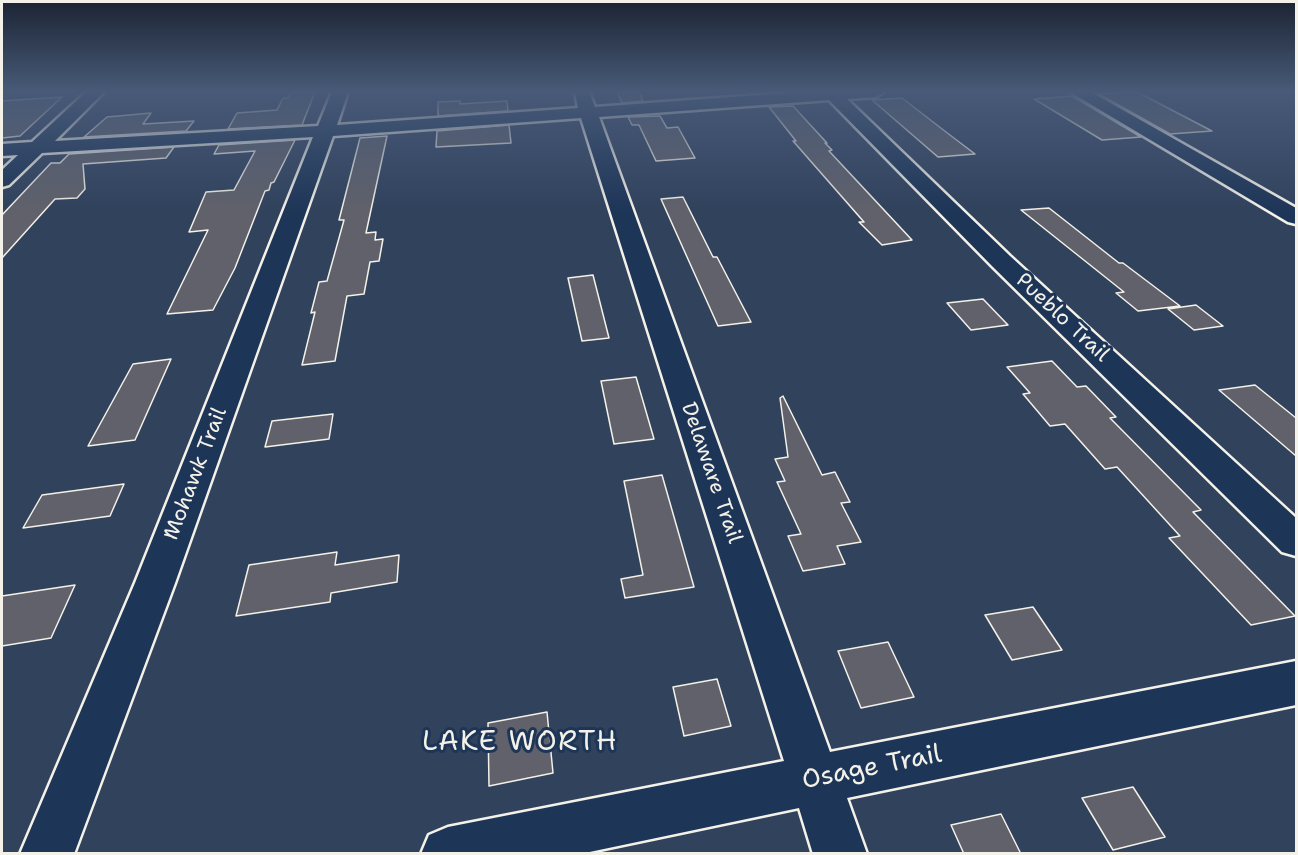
<!DOCTYPE html>
<html>
<head>
<meta charset="utf-8">
<style>
	body { margin:0 }
	#map { position:relative; width:1298px; height:855px; overflow:hidden; background:#31425d; font-family:"Shantell Sans",sans-serif }
	canvas { display:block }
	.frame { position:absolute; inset:0; border:3px solid #f4f1e8; pointer-events:none }
</style>
</head>
<body>
<div id="map">
<canvas width="1298" height="855"></canvas>
<div class="frame"></div>
</div>
<script>
const ctx = document.querySelector('canvas').getContext('2d');
ctx.lineJoin = 'round';
function paint(path, color) { ctx.fillStyle = color; ctx.fill(path, 'evenodd'); }
function trace(path, color, width, dash) { ctx.strokeStyle = color; ctx.lineWidth = width; ctx.lineCap = dash ? 'butt' : 'round'; ctx.setLineDash(dash || []); ctx.stroke(path); }
function drawText(font, color, halo, rows, align = 'center') {
  ctx.font = font + ' "Shantell Sans",sans-serif'; ctx.lineWidth = 6; ctx.setLineDash([]); ctx.textBaseline = 'middle'; ctx.strokeStyle = halo; ctx.fillStyle = color; for (const [text, x, y, turn = 0] of rows) {
    ctx.save(); ctx.translate(x, y); ctx.rotate((+turn || 0) * Math.PI / 180); ctx.textAlign = isNaN(turn) ? turn : align; if (halo) ctx.strokeText(text, 0, 0); ctx.fillText(text, 0, 0); ctx.restore();
  }
}
const building = new Path2D(`
	M291,92H315L302,125L228,129L237,113L277,110L283,98H288Z
	M617,92H639L643,101L622,103Z
	M1131,92L1141,94L1212,131L1170,134L1099,94Z
	M1072,96L1141,137L1102,140L1034,99Z
	M62,97L20,136L2,138V101Z
	M902,98L946,132L975,154L938,157L872,100Z
	M460,101V104L507,101L508,111L438,116V102Z
	M793,106L827,143H825L832,150L829,151L912,240L882,245L859,222H864L793,141H796L769,107Z
	M151,113L143,124L194,121L186,131L84,137L107,117Z
	M660,116L667,128L678,127L695,158L656,161L639,125H632L628,117Z
	M509,125L511,143L436,147L437,131Z
	M387,136L366,233L376,232L375,240L383,239L379,261L370,262L364,294L347,296L335,361L302,365L315,312L311,313L319,282L327,281L344,220H339L360,138Z
	M295,140L274,182L271,183L269,190L265,191L235,268L213,310L167,314L208,230L189,232L206,192L234,190L255,151L214,154L219,145Z
	M174,147L166,158L83,164L85,189L77,198L55,199L2,258V215L51,163H60L69,154Z
	M683,197L713,257H717L751,322L718,326L661,199Z
	M1049,208L1119,263H1123L1180,306L1138,311L1116,293L1124,292L1021,210Z
	M593,275L609,338L582,341L568,278Z
	M983,299L1008,325L971,330L947,303Z
	M1196,305L1223,326L1194,330L1168,309Z
	M171,359L135,440L88,446L133,364Z
	M1052,361L1077,387L1086,386L1116,417L1110,418L1201,510L1193,512L1295,616L1251,625L1169,538L1180,536L1117,467L1105,469L1065,424L1050,426L1023,394L1030,393L1007,367Z
	M636,377L654,439L614,444L601,381Z
	M1255,385L1296,418V456L1219,390Z
	M783,396L822,475L835,472L850,502L841,503L861,542L837,546L845,564L803,571L788,536L801,534L777,482L785,481L775,459L788,457L780,398Z
	M333,414L329,439L265,447L272,421Z
	M662,475L694,587L625,598L621,579L643,575L624,481Z
	M124,484L110,516L23,528L42,495Z
	M337,552L335,565L399,555L397,582L331,593L330,602L236,616L249,565Z
	M75,585L51,638L2,646V596Z
	M1033,607L1062,650L1012,660L985,615Z
	M888,642L914,697L861,708L838,651Z
	M717,679L731,726L684,736L673,687Z
	M547,712L553,773L489,786L488,723Z
	M1133,787L1165,837L1113,850L1082,798Z
	M1001,814L1021,854H964L951,825Z`);
paint(building, '#60616a');
trace(building, '#f4f1e8', 1.5);
const minor = new Path2D(`
	M86,92H104L55,141L318,126L332,92H348L337,125L578,108L575,92H589L595,107L800,92H884L876,97L847,99L1010,256L1296,518V556L1282,552L992,266L829,100L599,117L830,752L1296,661V705L847,798L867,854H813L799,808L580,854H421L429,835L448,827L784,761L581,118L333,136L175,583L74,854H20L135,583L313,137L42,153L9,185L2,187V170L18,155L2,156V144L32,142Z
	M1070,92H1091L1296,208V224L1288,222Z`);
trace(minor, '#f4f1e8', 5);
paint(minor, '#1d3557');
const sky = ctx.createLinearGradient(0, 0, 0, 212);
sky.addColorStop(0, '#1b2433');
sky.addColorStop(0.43, '#485a78');
sky.addColorStop(1, '#485a7800');
ctx.fillStyle = sky;
ctx.fillRect(0, 0, 1298, 212);
drawText('21px', '#f4f1e8', '#1d3557', [
	["Pueblo Trail",1062,318,43],
	["Delaware Trail",711,473,71],
	["Mohawk Trail",196,474,-69]
]);
drawText('26px', '#f4f1e8', '#1d3557', [
	["Osage Trail",872,768,-11]
]);
ctx.letterSpacing = '1.5px';
drawText('28px', '#f4f1e8', '#1d3557', [
	["LAKE WORTH",520,743]
]);
ctx.letterSpacing = '0px';
</script>
</body>
</html>
